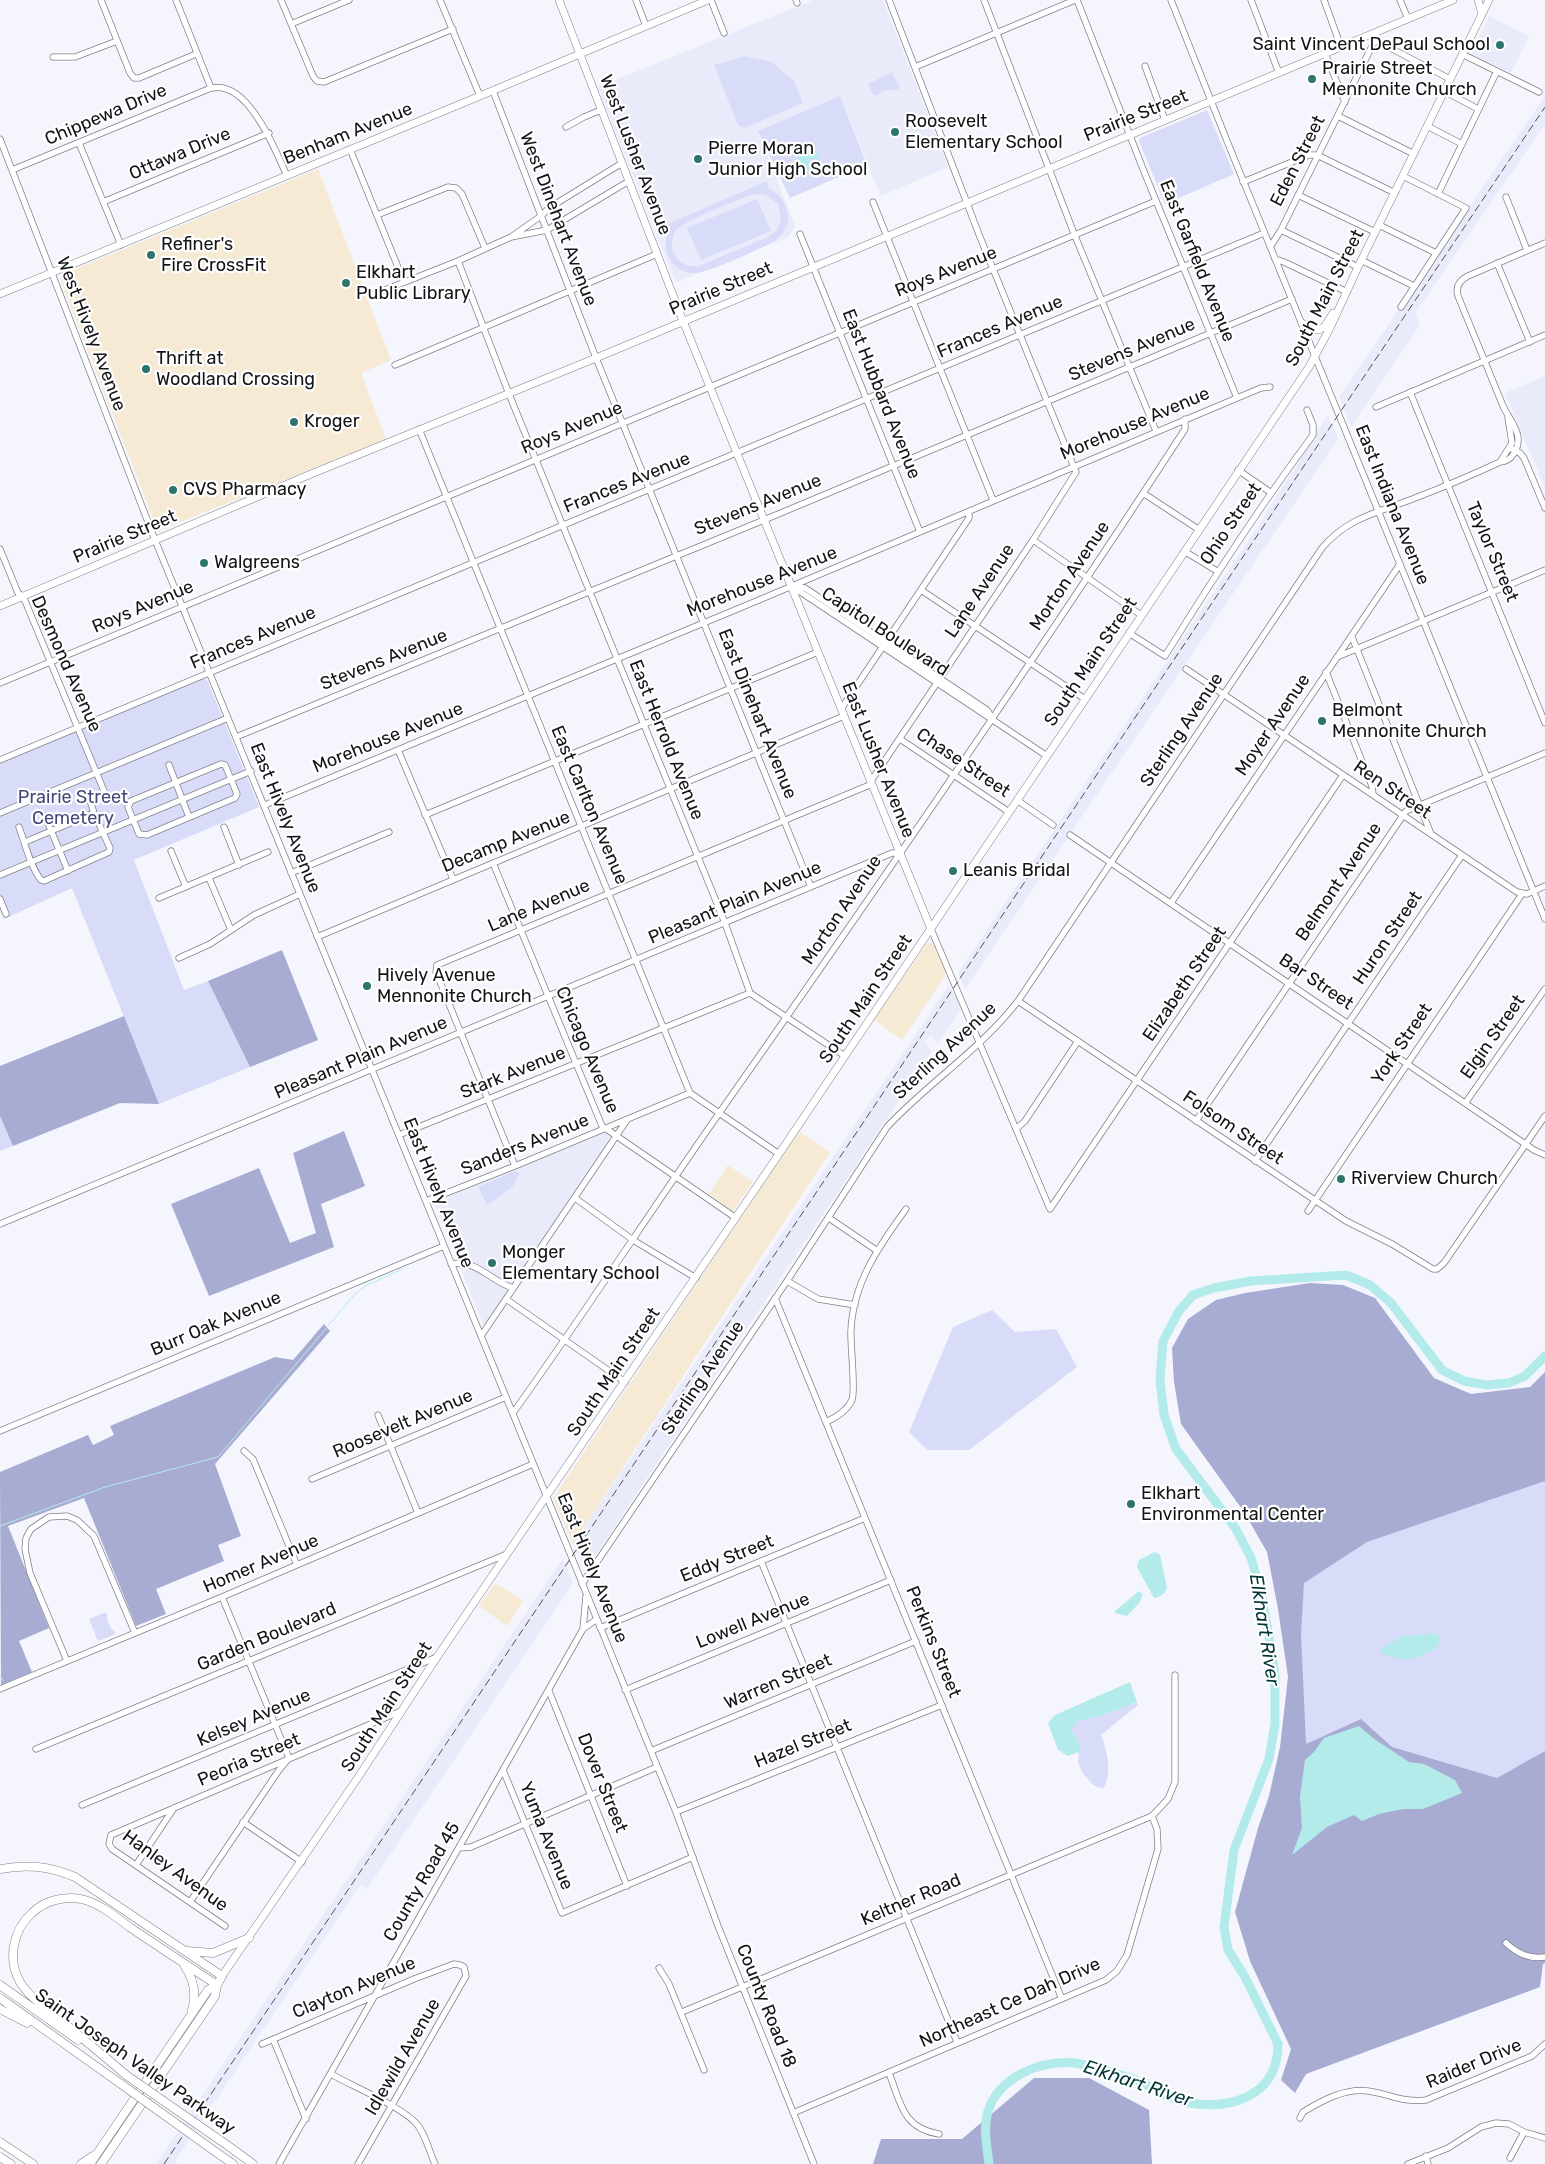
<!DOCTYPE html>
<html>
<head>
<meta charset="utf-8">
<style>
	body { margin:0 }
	canvas { display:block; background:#f4f5fd }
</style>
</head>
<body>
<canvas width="1545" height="2164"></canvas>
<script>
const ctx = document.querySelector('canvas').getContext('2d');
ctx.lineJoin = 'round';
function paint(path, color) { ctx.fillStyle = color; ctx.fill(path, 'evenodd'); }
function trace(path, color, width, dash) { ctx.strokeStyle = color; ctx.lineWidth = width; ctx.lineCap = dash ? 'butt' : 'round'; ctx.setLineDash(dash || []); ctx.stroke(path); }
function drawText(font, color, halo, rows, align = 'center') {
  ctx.font = font + ' Rubik,sans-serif'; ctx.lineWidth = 4.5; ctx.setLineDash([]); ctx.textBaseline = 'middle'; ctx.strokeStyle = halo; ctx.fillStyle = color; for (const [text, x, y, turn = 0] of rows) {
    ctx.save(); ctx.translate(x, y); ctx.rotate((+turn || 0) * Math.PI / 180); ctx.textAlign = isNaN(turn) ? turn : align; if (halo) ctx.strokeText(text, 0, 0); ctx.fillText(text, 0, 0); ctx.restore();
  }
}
paint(new Path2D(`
	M318,169L391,360L361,373L386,439L158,531L61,281V276L73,270Z
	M928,942L934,945L947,973L902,1040L874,1020Z
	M799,1131L830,1152L573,1544L553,1498Z
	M728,1165L753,1182L733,1211L709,1194Z
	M495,1583L523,1601L507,1626L479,1606Z`), '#f6ead5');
paint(new Path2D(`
	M813,0H883L948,167L881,196L840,96L758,131L795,226L788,237L677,282L675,281L598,87Z
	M1489,16L1529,36L1511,73L1471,54Z
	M1545,96V124L1415,313L1420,325L1351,427L1339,397Z
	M1545,376V488L1505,393Z
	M1328,415L1338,439L965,989L958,973L1256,529Z
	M949,985L962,1008L938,1043L930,1035L925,1043L932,1051L589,1565L583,1566L573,1544Z
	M605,1132L610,1134V1140L486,1323L483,1324L434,1202Z
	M563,1558L573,1583L367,1889L360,1885L175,2161L179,2164H156Z`), '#e9ebfb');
paint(new Path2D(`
	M744,56L772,62L794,81L803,103L745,128L738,125L714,65Z
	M892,72L900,88L893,91L889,89L874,96L868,84Z
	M840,96L867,165L790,198L758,131Z
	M1207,110L1234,174L1165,204L1139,141L1140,138Z
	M767,181L768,188C788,197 796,223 778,238C769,246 709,272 697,273C674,275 660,252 668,232H666L663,226ZM755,194L766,195L778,204L781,219L777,230L768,237L699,266C690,267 681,265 675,256C670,248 671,238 676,230C684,221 741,198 755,194Z
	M757,199L771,231L701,260L687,228Z
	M200,679H205L208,682L259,807L134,860L184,990L208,981L250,1067L159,1104L72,888L4,919L0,910V762Z
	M0,1116L13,1146L0,1151Z
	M515,1171L520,1173L513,1186L487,1205L478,1187Z
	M992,1310L1015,1332L1056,1329L1077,1367L969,1450H927L909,1432L953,1327Z
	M1545,1473V1768L1493,1803L1288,1768L1304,1583L1369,1535Z
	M106,1612L108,1616L106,1617L112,1630H114L116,1634L98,1641L89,1619Z
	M1137,1702L1138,1705L1101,1735C1107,1750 1113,1775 1103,1789L1093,1785L1082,1772L1078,1762L1079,1746L1071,1728L1078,1721L1100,1716Z`), '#d9dcf8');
paint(new Path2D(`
	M282,950L318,1040L250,1067L208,981Z
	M124,1016L159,1104L120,1103L13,1146L0,1116V1066Z
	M344,1131L365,1186L321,1204L334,1247L209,1296L171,1204L259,1168L290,1243L316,1233L293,1153Z
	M1310,1283L1343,1285L1375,1298L1434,1378L1471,1394L1530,1387L1545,1372V1481L1367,1542L1304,1583L1301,1634L1306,1744L1361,1719L1392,1747L1497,1778L1545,1751V1963L1543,1964L1540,1987L1306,2074L1295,2093L1281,2080L1291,2049L1250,1961L1235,1912L1258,1828L1269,1796L1280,1747L1288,1677L1278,1609L1267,1552L1244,1512L1181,1424L1174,1382L1172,1348L1188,1319L1216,1300L1245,1293Z
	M324,1324L330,1331L215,1464L241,1536L218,1545L224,1561L156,1589L166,1614L136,1626L84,1498L8,1526L49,1628L19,1641L32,1672L1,1685L0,1472L88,1435L93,1445L114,1435L110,1426L275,1357L293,1360Z
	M1034,2078H1089L1149,2110L1152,2164H873L881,2139H962Z`), '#a8acd3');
paint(new Path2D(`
	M805,153L810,155L817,153L819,158L815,160L808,158V161L814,163C812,173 804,176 795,173L800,162L797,156Z
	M1155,1552L1160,1555L1167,1588C1165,1594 1160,1597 1154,1598L1137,1567L1139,1560Z
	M1139,1591L1143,1594L1140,1602L1127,1616L1115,1613V1611Z
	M1434,1633L1441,1637L1437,1648L1413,1659H1400L1380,1653L1381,1649L1402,1636Z
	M1130,1682L1137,1702L1100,1716L1078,1721L1071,1729L1080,1746L1079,1752L1068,1756L1058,1750L1048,1723L1055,1715Z
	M1359,1726L1373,1738L1409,1762L1424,1764L1455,1780L1462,1793L1423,1809H1403L1379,1814L1362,1821L1354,1815L1327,1827L1292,1855L1302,1828L1300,1797L1305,1760L1314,1752L1324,1738Z`), '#b3ebeb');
trace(new Path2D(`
	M0,1526L105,1487L218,1457L355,1294L367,1285L403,1269
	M0,1675L3,1681`), '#b3ebeb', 1);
trace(new Path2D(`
	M989,2164C987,2147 983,2128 988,2111C999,2077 1040,2060 1075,2063C1095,2066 1114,2073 1133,2079C1152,2086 1169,2100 1189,2103C1233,2110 1278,2095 1278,2044L1245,1977L1228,1950L1224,1927L1234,1850L1269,1759L1275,1724V1676L1269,1637L1261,1592L1251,1558L1236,1529L1176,1449L1164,1415L1160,1380L1163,1341L1179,1311L1193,1295L1214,1288L1251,1281L1346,1275L1370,1285L1391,1303L1442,1370L1464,1381L1487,1385L1509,1383L1525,1376L1545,1356`), '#b3ebeb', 9);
const minor = new Path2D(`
	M101,0L130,73L134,78H139L196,54
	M176,0L211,88
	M281,0L313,76L317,81L324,82L453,29
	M440,0L480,96
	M636,0L646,26
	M711,0L724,33
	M796,0L797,3
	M984,0L1075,236L1156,431
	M1077,0L1143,169L1237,398
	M1171,0L1227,141L1545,919
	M1251,0L1279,73
	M1324,0L1341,47
	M1400,0L1408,19
	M291,24L349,0
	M1375,40L1450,79
	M1325,53L1345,102
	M1462,54L1539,92
	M53,57H75L117,41
	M1145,66L1165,120
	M915,67L1075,0
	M493,91L596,358L811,887
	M1444,91L1478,109
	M1338,116L1414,154
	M1427,126L1462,144
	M566,127L584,117L601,110
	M0,139L155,540L676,1812L718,1926L814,2164
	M79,143L121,245
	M350,149L404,282
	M622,163L549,208L541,216L511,237L547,230L629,181
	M12,170L211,88C215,88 219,87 223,88C253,94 276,151 287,176
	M1243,182L1309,155H1317L1395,193
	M1438,194L1497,71
	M1298,195L1375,232
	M1506,197L1527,250
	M103,202L269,133
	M873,202L993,500
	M377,215L448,187L456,188L462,194L485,248
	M1379,225L1436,253
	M1281,230L1358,267
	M800,234L920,532
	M1270,247L1281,230L1375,40L1372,34
	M1275,259L1284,262L1347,292
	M1361,260L1414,286
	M458,261L509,394L725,923L750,993L845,1056
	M1497,263L1530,342
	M372,295L458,261L511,237
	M1401,307L1466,208L1403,176
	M395,365L657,254
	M1410,392L1545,723
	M1376,407L1545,335
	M419,429L690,1093L779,1154
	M1510,448L1520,453L1524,458L1545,508
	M1500,462L1512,443L1508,418
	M1238,470L1270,492
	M1143,493L1198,529
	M1033,540L1141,615
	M0,549L18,593L23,596L104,791
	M1184,551L1217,571
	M793,586L805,588L987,710L992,718
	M793,587L1047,756
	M921,590L1085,699
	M1129,633L1165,656C1212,580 1260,506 1313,435V425L1307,410
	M1352,637L1431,834
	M1337,657L1545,570
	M1186,669L1517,892L1527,894L1545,886
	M1326,672L1372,786L1373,794
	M0,683L1156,201
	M841,709L969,518V512
	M236,737L764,520L1292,299
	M900,739L1009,812
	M398,750L453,879
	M0,760L1264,233
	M221,764L225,765L237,794L235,798L147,835L139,834L128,807L131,801Z
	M169,765L189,817
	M871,781L1033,540L1076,472L980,237L889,0
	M89,797L94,813
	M1017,800L1053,825
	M265,805L759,600L1237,398L1261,388L1270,387
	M0,813L228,718
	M425,815L818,652
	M45,816L68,871
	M19,827C25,843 30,866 41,880L44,881L109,852L110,848L94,813L25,842
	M224,827L239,865
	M1070,835L1534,1150L1545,1155
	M171,851L186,887
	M493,863L602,1126L736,1218
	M291,873L389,832
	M0,875L251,771
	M209,878L231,930
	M159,898L268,852
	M0,899L6,914
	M1171,903L1400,564
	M931,929L1050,1209L1343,775
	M317,937L844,716
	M179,958L210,944L254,915L300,894
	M1018,1001L1346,1221L1392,1244L1433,1269H1437L1444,1263L1545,1116
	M1466,1102L1545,989
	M1196,1121L1406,811L1545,753
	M1016,1129L1025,1121L1078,1041
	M399,1135L750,993
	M1255,1161L1462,855
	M515,1166L436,972L437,965L872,784
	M575,1198L633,1240L696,1278
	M426,1201L515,1166L690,1093
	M1308,1211L1522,894
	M829,1218L876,1250
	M0,1224L892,853H900
	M451,1264C477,1259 490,1281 513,1288
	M787,1281L818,1299L855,1305
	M775,1298L1062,1999
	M506,1299L625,1382
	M481,1336L627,1120
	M513,1413C584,1314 650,1212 720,1112C878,887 1035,660 1185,429V419
	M378,1415L418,1513
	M826,1422C837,1417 847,1411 852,1400C856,1390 850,1345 851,1330C853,1283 879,1246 906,1209
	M0,1431L444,1246
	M244,1451L253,1459L297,1565
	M312,1479L506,1397
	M761,1561L957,2042
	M582,1584L787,1281L887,1127C928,1083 981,1049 1018,1001L1322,548C1348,517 1380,512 1415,498C1444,487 1472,475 1500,462C1512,462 1519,448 1518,437C1516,425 1508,417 1503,406C1488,369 1473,332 1458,296C1455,286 1460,280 1468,276L1545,243
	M600,1628L865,1518
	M583,1629L586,1596
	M67,1661L30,1573L25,1549L26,1538L31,1529L49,1517L67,1516L77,1520L94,1536L135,1633
	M0,1689L222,1597L533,1464
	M625,1690L891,1580
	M549,1691L627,1886
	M36,1749L507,1554
	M651,1751L916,1641
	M503,1770L562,1913L693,1857
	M82,1805L437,1657
	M676,1812L942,1705
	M243,1822L302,1862
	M459,1848L471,1847L657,1767
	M136,1865L174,1808
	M190,1902L279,1770L289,1758L222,1597
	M225,1926L112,1849L109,1844L111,1835L401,1711
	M1506,1943C1518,1954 1529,1959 1545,1957
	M659,1968L669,1984L704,2070
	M682,2012L1152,1816
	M273,2039L306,2119
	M262,2044L414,1979L454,1964L460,1965L464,1967L466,1976L358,2164
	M889,2073C901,2103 902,2128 939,2134
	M331,2074C354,2087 396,2104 415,2122C425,2132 429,2151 435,2164
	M793,2113L1106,1980L1117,1971L1127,1955L1158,1849L1157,1829L1152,1816L1168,1799L1175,1782V1675
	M1300,2118L1303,2112C1323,2100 1345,2088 1368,2091C1390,2094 1403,2103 1426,2100L1532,2056L1545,2044
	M1426,2156L1428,2164
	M1510,2158L1524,2132
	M279,2164L583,1629L597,1619
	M1408,2164L1448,2148L1481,2127L1496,2123L1509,2124L1524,2132L1545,2138`);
const major = new Path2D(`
	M559,0L683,321L931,929
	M1478,0L1482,14
	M0,294L480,96L708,0
	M1302,323L1310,329L1319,330L1325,326L1333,313
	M0,606L311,474L596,358L1453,0
	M222,1976L359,1776L437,1657L781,1151L1309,367L1330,328L1358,267L1489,0`);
const highway = new Path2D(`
	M0,1869C27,1864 49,1866 75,1877L222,1976L217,1985L208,1990L90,2164
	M187,1951L213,1953L249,1938
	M184,1965C194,1979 197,1993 192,2010
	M0,1985L78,2040
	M0,1998L121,2084
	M0,2009L27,2023
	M126,2075C104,2056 81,2037 59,2019C46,2008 29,1997 20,1982C7,1959 13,1930 32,1913C45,1900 67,1895 85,1900C102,1905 117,1918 131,1928C159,1947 188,1966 217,1985
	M0,2142L33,2164
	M227,2145L253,2164
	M220,2155L233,2164
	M0,2157L11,2164
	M81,2164L93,2156
	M101,2164L215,1996L217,1985`);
trace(minor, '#7f8088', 7);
trace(major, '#7f8088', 8);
trace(highway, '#7f8088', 9);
trace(minor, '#fff', 5.5);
trace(major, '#fff', 7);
trace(highway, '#fff', 8);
trace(new Path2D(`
	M164,2164L1545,107`), '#4f5055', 1, [8, 4]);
const highwayBridge = new Path2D(`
	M126,2075L227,2145
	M121,2084L220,2155`);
trace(highwayBridge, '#7f8088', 9, []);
trace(highwayBridge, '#fff', 8);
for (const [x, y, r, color] of [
	[1500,45,5,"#2d746d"],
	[1312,79,5,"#2d746d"],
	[895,132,5,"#2d746d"],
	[698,159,5,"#2d746d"],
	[151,255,5,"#2d746d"],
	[346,283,5,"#2d746d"],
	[146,369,5,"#2d746d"],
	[294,422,5,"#2d746d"],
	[173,490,5,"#2d746d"],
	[204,563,5,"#2d746d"],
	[1322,721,5,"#2d746d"],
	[953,871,5,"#2d746d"],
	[367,986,5,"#2d746d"],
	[1341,1179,5,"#2d746d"],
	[492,1263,5,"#2d746d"],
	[1131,1504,5,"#2d746d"]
]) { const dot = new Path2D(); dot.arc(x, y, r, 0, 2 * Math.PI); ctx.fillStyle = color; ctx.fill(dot); trace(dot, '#fff', 2); }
drawText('18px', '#131417', '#fff', [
	["Saint Vincent DePaul School",1490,45,"right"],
	["Prairie Street",1322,69],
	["Mennonite Church",1322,90],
	["Roosevelt",905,122],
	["Elementary School",905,143],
	["Pierre Moran",708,149],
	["Junior High School",708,170],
	["Refiner's",161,245],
	["Fire CrossFit",161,266],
	["Elkhart",356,273],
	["Public Library",356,294],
	["Thrift at",156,359],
	["Woodland Crossing",156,380],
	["Kroger",304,422],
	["CVS Pharmacy",183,490],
	["Walgreens",214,563],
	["Belmont",1332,711],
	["Mennonite Church",1332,732],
	["Leanis Bridal",963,871],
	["Hively Avenue",377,976],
	["Mennonite Church",377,997],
	["Riverview Church",1351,1179],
	["Monger",502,1253],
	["Elementary School",502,1274],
	["Elkhart",1141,1494],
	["Environmental Center",1141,1515]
], 'left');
drawText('18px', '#131417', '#fff', [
	["Chippewa Drive",106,115,-23],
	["Prairie Street",1136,116,-22],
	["Benham Avenue",348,134,-22],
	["Ottawa Drive",180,154,-23],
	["West Lusher Avenue",635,155,69],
	["Eden Street",1298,161,-63],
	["West Dinehart Avenue",558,219,69],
	["East Garfield Avenue",1197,261,68],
	["Roys Avenue",946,272,-22],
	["Prairie Street",721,289,-23],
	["South Main Street",1325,298,-63],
	["Frances Avenue",1000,327,-23],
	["West Hively Avenue",91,334,69],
	["Stevens Avenue",1132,350,-23],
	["East Hubbard Avenue",881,394,68],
	["Morehouse Avenue",1135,424,-23],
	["Roys Avenue",572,428,-23],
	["Frances Avenue",627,483,-22],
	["Stevens Avenue",758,505,-22],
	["East Indiana Avenue",1392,505,68],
	["Ohio Street",1231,524,-56],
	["Prairie Street",125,537,-23],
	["Taylor Street",1492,552,67],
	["Morton Avenue",1070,576,-56],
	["Morehouse Avenue",762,582,-22],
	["Lane Avenue",980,591,-56],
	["Roys Avenue",143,607,-23],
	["Capitol Boulevard",885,632,33],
	["Frances Avenue",253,638,-23],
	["Stevens Avenue",384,660,-22],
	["South Main Street",1091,662,-56],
	["Desmond Avenue",66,664,66],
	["East Dinehart Avenue",757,714,68],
	["Moyer Avenue",1273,725,-56],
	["Sterling Avenue",1182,730,-56],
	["Morehouse Avenue",388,738,-22],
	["East Herrold Avenue",666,740,68],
	["East Lusher Avenue",878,760,68],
	["Chase Street",963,763,34],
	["Ren Street",1392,790,34],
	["East Carlton Avenue",589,805,67],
	["East Hively Avenue",285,818,68],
	["Decamp Avenue",506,842,-22],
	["Belmont Avenue",1339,882,-56],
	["Pleasant Plain Avenue",735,903,-23],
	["Lane Avenue",539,906,-23],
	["Morton Avenue",842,910,-56],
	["Huron Street",1388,938,-56],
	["Bar Street",1316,982,34],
	["Elizabeth Street",1185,984,-56],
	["South Main Street",866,999,-56],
	["Elgin Street",1493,1037,-55],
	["York Street",1402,1044,-56],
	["Chicago Avenue",587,1050,67],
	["Sterling Avenue",945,1051,-43],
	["Pleasant Plain Avenue",361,1058,-23],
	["Stark Avenue",513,1073,-22],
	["Folsom Street",1233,1128,34],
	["Sanders Avenue",525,1145,-22],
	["East Hively Avenue",438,1193,68],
	["Burr Oak Avenue",216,1324,-23],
	["South Main Street",614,1372,-56],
	["Sterling Avenue",703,1378,-56],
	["Roosevelt Avenue",403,1424,-23],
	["Eddy Street",727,1559,-22],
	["Homer Avenue",261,1564,-23],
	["East Hively Avenue",592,1568,68],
	["Lowell Avenue",753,1621,-22],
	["Garden Boulevard",267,1637,-23],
	["Perkins Street",933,1642,68],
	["Warren Street",778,1682,-23],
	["South Main Street",387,1707,-57],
	["Kelsey Avenue",254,1718,-23],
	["Hazel Street",803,1744,-22],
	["Peoria Street",249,1760,-23],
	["Dover Street",602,1783,68],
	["Yuma Avenue",546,1836,68],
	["Hanley Avenue",175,1871,36],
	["County Road 45",422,1882,-60],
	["Keltner Road",911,1900,-23],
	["Clayton Avenue",354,1988,-23],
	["Northeast Ce Dah Drive",1010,2003,-24],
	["County Road 18",766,2006,68],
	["Idlewild Avenue",403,2057,-60],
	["Saint Joseph Valley Parkway",135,2062,35],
	["Raider Drive",1474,2064,-23]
]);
drawText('18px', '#45467b', '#fff', [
	["Prairie Street",73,798],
	["Cemetery",73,819]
]);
drawText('italic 19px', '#003637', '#fff', [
	["Elkhart River",1264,1630,81],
	["Elkhart River",1138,2084,18]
]);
</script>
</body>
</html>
